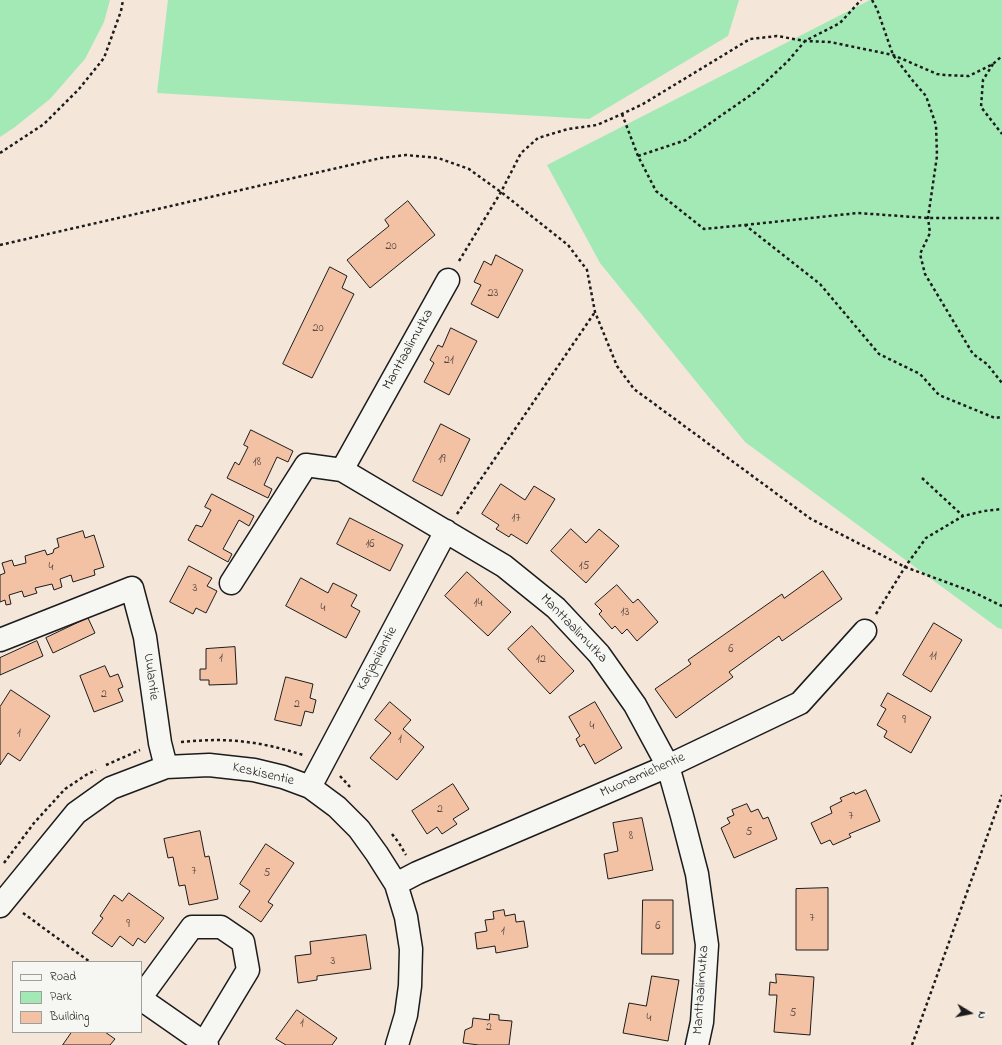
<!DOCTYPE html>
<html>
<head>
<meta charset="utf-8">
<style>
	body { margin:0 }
	#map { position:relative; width:1002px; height:1045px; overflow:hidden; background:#f5e6da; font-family:"Indie Flower",sans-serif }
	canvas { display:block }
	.legend { position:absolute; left:12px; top:961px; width:130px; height:72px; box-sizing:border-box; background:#f6f6f2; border:1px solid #9f9f9c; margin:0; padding:5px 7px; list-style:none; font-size:12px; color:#1c1c1c }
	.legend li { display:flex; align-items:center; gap:8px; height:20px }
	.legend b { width:20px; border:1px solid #9f9f9c }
	.north { position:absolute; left:950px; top:993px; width:40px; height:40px; -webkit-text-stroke:3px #f6f6f2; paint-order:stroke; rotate:100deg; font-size:11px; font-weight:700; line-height:16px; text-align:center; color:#1c1c1c }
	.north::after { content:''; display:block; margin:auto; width:14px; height:18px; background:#1c1c1c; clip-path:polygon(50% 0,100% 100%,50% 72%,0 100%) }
</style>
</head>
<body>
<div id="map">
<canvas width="1002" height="1045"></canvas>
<ul class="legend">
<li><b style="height:5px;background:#f6f6f2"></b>Road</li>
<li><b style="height:11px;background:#a3e9b6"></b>Park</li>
<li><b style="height:11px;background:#f3c1a3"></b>Building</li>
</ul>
<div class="north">N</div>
</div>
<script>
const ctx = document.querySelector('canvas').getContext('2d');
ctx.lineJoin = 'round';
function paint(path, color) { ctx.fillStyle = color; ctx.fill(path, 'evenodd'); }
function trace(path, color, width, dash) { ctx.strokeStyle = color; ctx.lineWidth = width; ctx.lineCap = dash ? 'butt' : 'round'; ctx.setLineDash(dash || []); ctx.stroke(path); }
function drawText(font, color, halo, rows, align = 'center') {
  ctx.font = font + ' "Indie Flower",sans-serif'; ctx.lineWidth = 3; ctx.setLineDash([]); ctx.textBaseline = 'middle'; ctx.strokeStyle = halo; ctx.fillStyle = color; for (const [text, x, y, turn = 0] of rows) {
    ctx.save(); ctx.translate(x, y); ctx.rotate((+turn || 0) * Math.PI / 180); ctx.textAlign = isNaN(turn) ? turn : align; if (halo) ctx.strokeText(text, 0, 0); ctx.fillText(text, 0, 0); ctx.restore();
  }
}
paint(new Path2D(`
	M0,0H110L104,22L85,59L50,99L15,127L0,137Z
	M168,0H739L728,36L589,119L157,93Z
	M870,0H1002V629L998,628L745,442L600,263L547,165Z`), '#a3e9b6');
const building = new Path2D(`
	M408,201L435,235L370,288L347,260L389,226L385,220Z
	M496,255L523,270L498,318L471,304L481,285L474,282L484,261L491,265Z
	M330,267L347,276L342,288L354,294L312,378L283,364Z
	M451,328L477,341L449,395L424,382L434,363L430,360L438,345L442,347Z
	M441,424L470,439L442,496L413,481Z
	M251,430L293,451L288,462L277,457L264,485L272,489L268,498L227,478L235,462L239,465L248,447L244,445Z
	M501,484L525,500L534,486L555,499L527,544L511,534L509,537L496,529L499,525L482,514Z
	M212,494L254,516L249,526L239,520L223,549L232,554L228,562L188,540L196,525L202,527L211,510L205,507Z
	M350,518L403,545L390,571L337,544Z
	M571,529L586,543L599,529L619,546L586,583L551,551Z
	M83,531L85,538L94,535L104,567L94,570L95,575L73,582L71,575L60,579L62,587L54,590L52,584L35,588L37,593L24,597L22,591L9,595L11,604L6,605L5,600L0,602V575L5,573L2,563L12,560L14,566L26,563L25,556L45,550L47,555L53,553L54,549L59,547L57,539Z
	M189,566L212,578L207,586L217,591L206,613L196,608L193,614L170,602Z
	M823,571L842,599L782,641L779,636L729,672L733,677L676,718L655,689L691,664L688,660L782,594L784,598Z
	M467,572L511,612L488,636L445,596Z
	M301,578L328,593L333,583L357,595L351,606L360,611L346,638L286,606Z
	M617,585L633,603L638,599L658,622L637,641L627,629L622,634L615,626L612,629L599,614L602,611L595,604Z
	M88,618L95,633L53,653L46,638Z
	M934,623L962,640L931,692L903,675Z
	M532,626L574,671L550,694L508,649Z
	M37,641L43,656L0,675V658Z
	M235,647L237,684L209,685V680H200V669H206V649Z
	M105,666L110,677L118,674L123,687L118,689L123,701L94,712L80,676Z
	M286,677L313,684L310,698L316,700L313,713L305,711L301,726L275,720Z
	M11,690L50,716L20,761L8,753L0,765V707Z
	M888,693L931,717L911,753L884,737L887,731L877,725L886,709L881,706Z
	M390,702L411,720L403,729L424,747L397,780L370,758L391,733L375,720Z
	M595,702L622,748L595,764L584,744L580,747L576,739L580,736L569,717Z
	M453,784L469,809L453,819L457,824L442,834L437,827L427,834L412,811Z
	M866,790L880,821L849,834L851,837L833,845L830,840L821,844L811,823L832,813L830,807L842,801L840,798L854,792L855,794Z
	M747,804L751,812L758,809L763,819L768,817L777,839L734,858L721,828L730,823L727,818L734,815L732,810Z
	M642,818L653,870L608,879L604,854L618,851L613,823Z
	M200,831L205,857L209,856L218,899L189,905L185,885L179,886L173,857L168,858L164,839Z
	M266,844L294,863L268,902L273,905L261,922L239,907L250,891L240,884Z
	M828,888V950H796V889Z
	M129,893L164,918L145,943L138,938L133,946L120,936L112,947L92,933L103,918L100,916L114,895L122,901Z
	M643,900H673V954H642Z
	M504,910L505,916L515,914L516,922L524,921L528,947L496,953L495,946L477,949L475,933L487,931L485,920L494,919L493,912Z
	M366,935L371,969L317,976V980L298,983L295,956L311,954L310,942Z
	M776,974L814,977L810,1035L774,1032L777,995H769L770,982L776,983Z
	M652,976L679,980L668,1041L623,1033L629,1003L646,1006Z
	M297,1010L337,1038L332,1045H286L276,1039Z
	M490,1014L499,1015V1020L512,1021L509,1045H479L463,1043L465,1030L472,1027L473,1018L489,1020Z
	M72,1032H105L115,1039L110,1045H63Z`);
paint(building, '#f3c1a3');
trace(building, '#1c1c1c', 1);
const minor = new Path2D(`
	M448,280L342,470L504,566L556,608L599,654L635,705L668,766L682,816L697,874L707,945L702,1022L697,1045
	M231,583L306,465L342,470
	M0,640L132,588L145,637L160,743L166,767
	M310,787L446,531
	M396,884L417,873L668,766L800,703L865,631
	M0,906L76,813L111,788L166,767L209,765L254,770L283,777L310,787L337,807L359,829L377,854L396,884L406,917L411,949L410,986L406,1015L397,1045
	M141,997L192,927H221L243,942L248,970L204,1043
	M141,999L207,1045`);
trace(minor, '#1c1c1c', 25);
trace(new Path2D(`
	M872,0L877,9L893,55L913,81L926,96L936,125L937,156L928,218L930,233L920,254L925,274L973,354L987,364L1002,383
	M993,64L983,80L981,107L1002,134
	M622,114L638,156L656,191L704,229L745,225L820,284L879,354L920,374L939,395L995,418L1002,417
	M0,153L44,124L79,89L104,58L121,11L123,0
	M638,156L686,140L755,92L788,61L805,41L840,23L861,0
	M745,225L858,213L928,218H1002
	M0,245L381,158L406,155L438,158L469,169L501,192L568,245L587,270L595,312L617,366L634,389L811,519L905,567L973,592L1002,606
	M459,261L501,192L521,153L538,138L568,129L597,125L622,114L643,104L750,39L777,36L805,41L830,42L893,55L937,74L945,75L969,76L993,64L1002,56
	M922,478L963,516
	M457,514L595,312
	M876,614L905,567L926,538L963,516L984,511L1002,509
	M181,742C203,740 225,739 246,742C265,744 284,749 303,755
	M106,765L140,750
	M340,776L350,787
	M392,834L399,843L406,855
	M4,863L34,823L65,789L86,775L96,770
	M23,913L90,962
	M912,1045L1002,795`), '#1c1c1c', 2.5, [3, 3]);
trace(minor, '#f6f6f2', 22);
drawText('12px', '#52453e', null, [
	["20",391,247],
	["23",493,294],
	["20",318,329],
	["21",449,361],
	["19",442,460],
	["18",257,463],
	["17",516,519],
	["16",370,545],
	["15",584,567],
	["4",51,568],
	["3",195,589],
	["14",478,604],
	["4",323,609],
	["13",625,613],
	["6",731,650],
	["11",933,657],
	["1",221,659],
	["12",541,660],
	["2",104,695],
	["2",297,705],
	["9",904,721],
	["4",592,727],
	["1",19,734],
	["1",400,740],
	["2",440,810],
	["7",851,817],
	["5",749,833],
	["8",631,837],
	["7",194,872],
	["5",267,874],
	["7",812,919],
	["9",128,925],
	["6",658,927],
	["1",503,932],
	["3",333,962],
	["5",793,1014],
	["4",649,1019],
	["1",302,1024],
	["2",489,1028]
]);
drawText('14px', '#1c1c1c', '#f6f6f2', [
	["Manttaalimutka",409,350,-61],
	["Manttaalimutka",573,629,46],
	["Karjapiiantie",378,659,-62],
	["Uulantie",150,677,82],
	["Keskisentie",263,775,13],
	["Muonamiehentie",643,776,-24],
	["Manttaalimutka",702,990,-86]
]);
</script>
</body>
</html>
